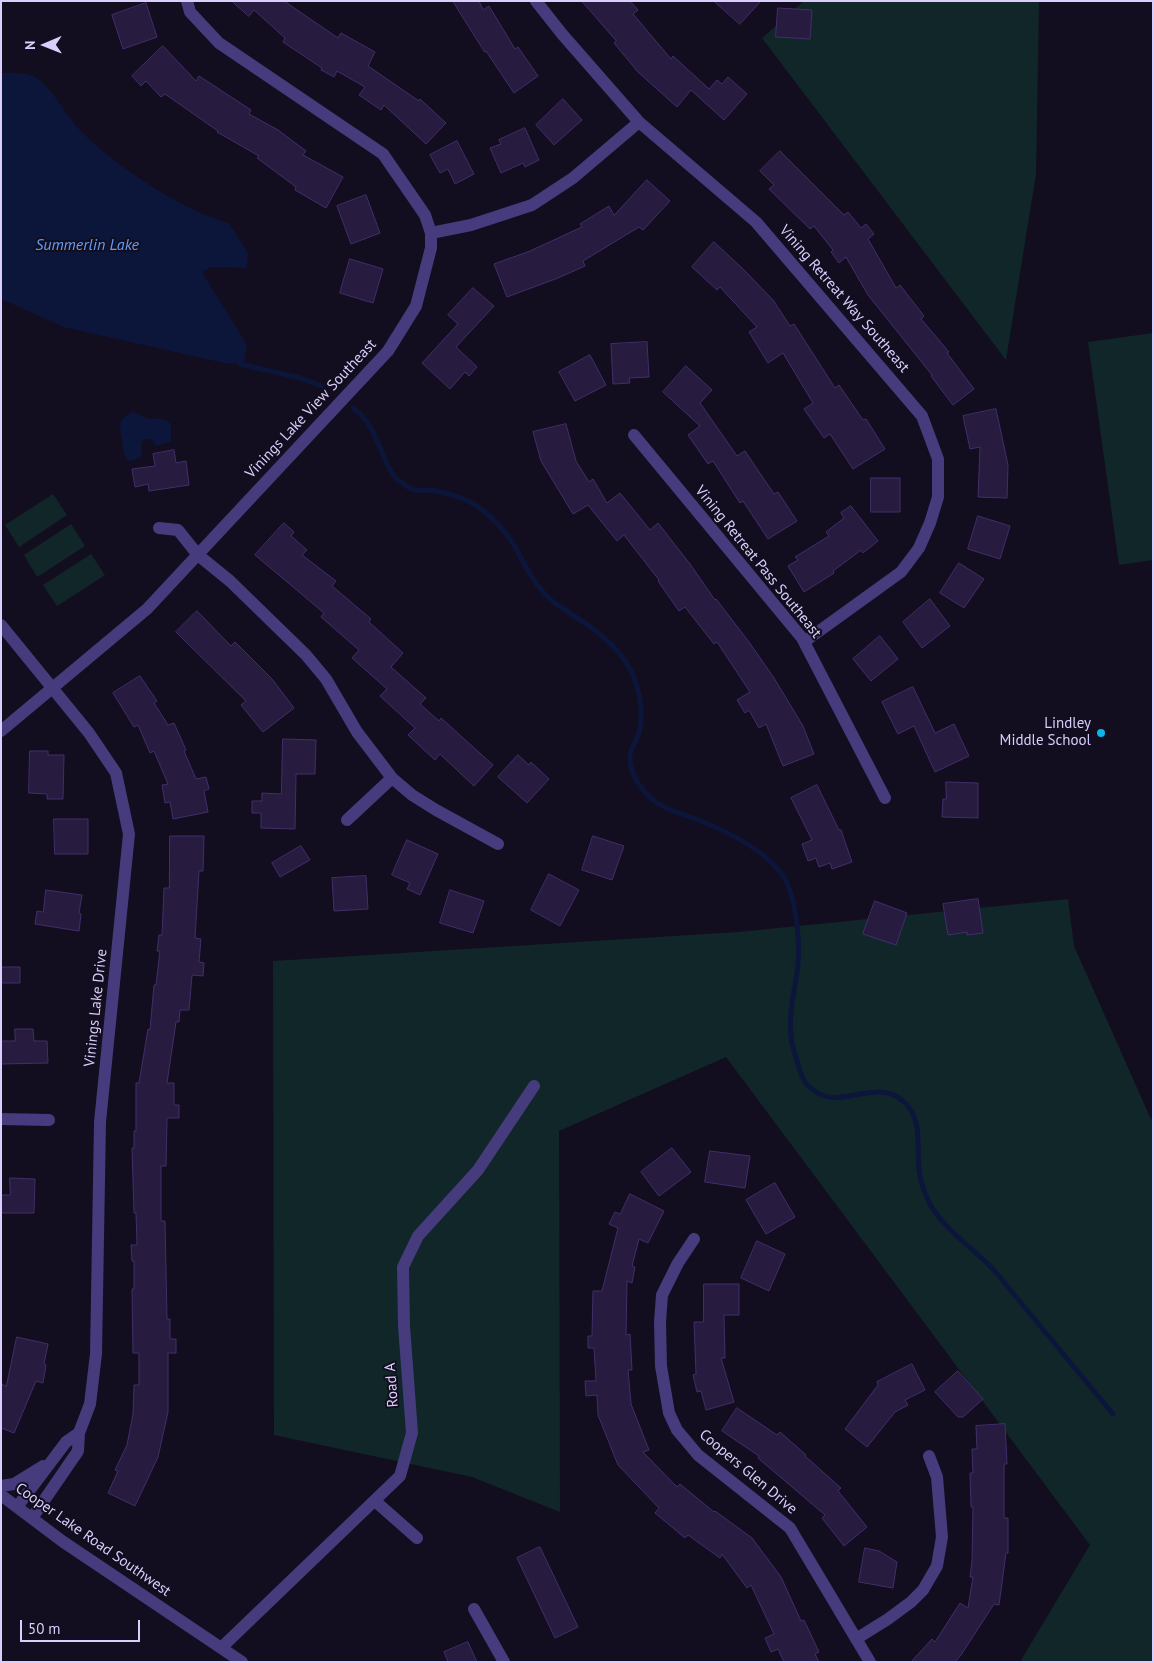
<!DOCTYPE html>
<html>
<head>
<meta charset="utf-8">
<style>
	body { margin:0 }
	#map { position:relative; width:1154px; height:1663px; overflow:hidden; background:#130e1f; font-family:"PT Sans",sans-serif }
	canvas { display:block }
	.frame { position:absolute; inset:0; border:2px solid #dacefc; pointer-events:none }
	.north { position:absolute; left:20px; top:20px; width:50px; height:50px; -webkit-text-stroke:4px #130e1f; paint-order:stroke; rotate:269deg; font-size:14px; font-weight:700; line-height:20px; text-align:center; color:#dacefc }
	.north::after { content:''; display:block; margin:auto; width:18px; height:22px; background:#dacefc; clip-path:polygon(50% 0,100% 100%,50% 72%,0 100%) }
	.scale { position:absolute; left:20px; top:1620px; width:120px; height:22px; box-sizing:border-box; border:2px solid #dacefc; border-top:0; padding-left:6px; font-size:15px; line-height:18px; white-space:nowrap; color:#dacefc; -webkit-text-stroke:4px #130e1f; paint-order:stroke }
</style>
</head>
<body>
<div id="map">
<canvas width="1154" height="1663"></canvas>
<div class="frame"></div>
<div class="north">N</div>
<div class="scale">50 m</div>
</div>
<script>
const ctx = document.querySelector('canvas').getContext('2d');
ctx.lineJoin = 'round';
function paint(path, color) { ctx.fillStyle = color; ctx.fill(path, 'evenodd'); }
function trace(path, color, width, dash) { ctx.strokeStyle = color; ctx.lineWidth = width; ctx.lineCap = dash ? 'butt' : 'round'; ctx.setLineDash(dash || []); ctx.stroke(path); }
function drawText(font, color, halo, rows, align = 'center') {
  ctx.font = font + ' "PT Sans",sans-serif'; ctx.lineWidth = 4; ctx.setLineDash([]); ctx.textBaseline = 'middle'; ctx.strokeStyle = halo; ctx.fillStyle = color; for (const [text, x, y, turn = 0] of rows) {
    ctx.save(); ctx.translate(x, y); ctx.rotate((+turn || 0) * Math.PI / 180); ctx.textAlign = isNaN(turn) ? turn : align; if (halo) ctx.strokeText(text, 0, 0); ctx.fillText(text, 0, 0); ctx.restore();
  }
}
paint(new Path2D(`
	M804,1H1039L1036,174L1006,360L762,38Z
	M1153,333V560L1119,565L1088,342Z
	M53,494L67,515L19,547L5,525Z
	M71,524L85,546L37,577L24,555Z
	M91,554L105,575L57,606L43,585Z
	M1068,899L1074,946L1153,1124V1662H1020L1090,1545L726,1057L559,1131L560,1512L472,1477L274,1435L273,961L738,932Z`), '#112629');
paint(new Path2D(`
	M1,73C11,73 27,72 35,77C51,86 64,112 76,126C109,162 182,211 229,223L248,253L247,268L211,267L202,272L247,345L244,361L240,364L224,363L64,327L1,299Z
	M132,412C138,413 141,416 147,418C158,421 160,415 171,424V442L155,446L154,441L149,439H145L142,442L141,456C122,470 124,450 122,439C120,425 116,421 132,412Z`), '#0c163a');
trace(new Path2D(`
	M240,364L300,378L322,386
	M353,408C372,422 378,444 387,464C390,470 392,475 397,479C401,482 408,488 412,489C419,492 429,489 436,491C451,494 470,500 481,509C493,518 506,532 514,545C525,565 534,585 551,600C557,606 565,609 571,614C591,626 613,643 626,662C638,681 645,710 639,733C637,740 631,747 630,755C629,770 636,782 646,793C657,806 672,811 688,816C720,828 771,850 787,883C797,905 801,949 797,973C793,999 786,1025 794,1051C797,1060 799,1071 804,1080C806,1085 807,1085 812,1089C839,1113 875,1076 903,1101C925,1120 915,1149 920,1175C921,1182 924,1191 927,1198C938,1225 973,1248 993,1269L1113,1414`), '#0c163a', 5);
const building = new Path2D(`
	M232,1H284L338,38L341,33L375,52L368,66L419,101L420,99L446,123L426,144L384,105L381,110L359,95L365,87L337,71L334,77L321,70L322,68L283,42L285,38L254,10L249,16Z
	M453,1H479L483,10L489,6L515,49L518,47L538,76L514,93L486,51L485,52Z
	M582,1H630L638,10L633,14L671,59L673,56L709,89L717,80L722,84L728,77L747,94L724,120L691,90L677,107L638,72L614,43L616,41Z
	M714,1H761L740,24Z
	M146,3L157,37L123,49L112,15Z
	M778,8L812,10L810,39L776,37Z
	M163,46L196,81L199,76L251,110L249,114L278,130L306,151L303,155L343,177L326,208L295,190L296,187L257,158L259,156L217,132L218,131L165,94L161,97L146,81L141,86L132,76Z
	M563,99L582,120L554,145L536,125Z
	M525,128L539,160L525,167L523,163L501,173L490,148L501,144L499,140Z
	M457,141L474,174L455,184L448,169L440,173L430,155Z
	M780,151L844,215L848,212L861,228L866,224L874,234L868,239L896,288L900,285L924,316L921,319L949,352L947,353L974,389L953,405L931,376L932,375L868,295L846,257L839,263L831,252L833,250L814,226L810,229L769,189L774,185L760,171Z
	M647,180L670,201L643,230L639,227L583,261L585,266L558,278L507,297L494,264L530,251L582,227L580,224L609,206L614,215Z
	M366,195L380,233L351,244L337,206Z
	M714,242L744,270L773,300L790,326L794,324L835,388L839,385L863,420L866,419L885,449L853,469L830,434L824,438L804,409L813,403L783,353L768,363L749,332L757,327L720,287L717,290L692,267Z
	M350,259L383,269L373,303L340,293Z
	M473,288L494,306L456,347L477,367L469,376L465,372L450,389L422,363L458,324L448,315Z
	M647,342L649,377L629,378L630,383L613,384L611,344Z
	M590,355L606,385L575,401L559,372Z
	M686,366L712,390L700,403L737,456L745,451L774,494L778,492L797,521L768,539L743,501L740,503L713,461L708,464L688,435L700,426L663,392Z
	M996,409L1008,465L1007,498L978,497L980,447L970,449L963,416Z
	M566,424L576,461L589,482L593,479L607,503L620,493L650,530L658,523L690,564L715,600L716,599L749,642L774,678L803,726L814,754L783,766L766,724L759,728L749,710L745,713L737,700L750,692L717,642L714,644L685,607L679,611L658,581L659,580L624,535L617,541L588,505L573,514L541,461L533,432Z
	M174,450L176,463L186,461L189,485L149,491L148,484L135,487L132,469L155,466L153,454Z
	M871,478H900V512H871Z
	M851,506L878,541L863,553L861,550L833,571L834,573L804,592L788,566L798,560L795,557L829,536L826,532L844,518L841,513Z
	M978,516L1010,526L1000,559L968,549Z
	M284,523L294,532L291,536L307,550L302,555L336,581L332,586L371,619L369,622L403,653L391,667L426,698L420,704L439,721L441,718L493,765L474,786L440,754L435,760L408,735L415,728L380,696L387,689L352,658L359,650L321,617L324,613L255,555Z
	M959,563L984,579L964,608L940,593Z
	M930,599L950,626L922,648L903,622Z
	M197,611L231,646L235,642L272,679L294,708L263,732L241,705L246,701L176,632Z
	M880,636L898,659L871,681L853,659Z
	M140,676L157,701L154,703L168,725L174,723L186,750L184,751L196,779L206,777L209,789L204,791L208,812L173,819L170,802L165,803L162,785L168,784L154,751L150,753L138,725L134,727L113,693Z
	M913,687L935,733L954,724L969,756L935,772L914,726L898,734L882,702Z
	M283,739L316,740L315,774H296L295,829L261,828V813H252V801H262V793L281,794Z
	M30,751H48V755H64L63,799H47V794L29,793Z
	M518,755L529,765L531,762L549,779L527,803L498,777Z
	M946,782L978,783V818L942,817L943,799H946Z
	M817,785L839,830H841L852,862L832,869L830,863L819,867L816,858L808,861L802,844L812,840L791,798Z
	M54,819H88V854H55Z
	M170,836H204L203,871H199L195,938L201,939L199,962L204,963L203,976L192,975L189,1010H180L179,1022H176L167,1083H174V1105H179V1118H167L166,1166H161V1221H165L167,1319H170V1339H176V1353H168V1412L158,1457L135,1506L108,1493L118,1471L115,1470L127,1445L133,1414L134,1385H139V1353H133L132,1289H134V1261H132L131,1245H137L136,1213H134L132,1148H134V1131H136V1083H139L148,1029L150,1030L154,985H156L160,951H157L159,935H162L164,888H169Z
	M593,836L624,846L612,880L582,870Z
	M407,840L438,854L420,895L407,889L410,883L392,875Z
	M301,846L310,860L280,877L272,863Z
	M549,874L579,890L560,926L531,910Z
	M366,876L368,909L334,911L332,878Z
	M46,890L82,895L79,913L81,914L79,931L35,924L37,911L43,912Z
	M450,890L484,901L473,933L440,923Z
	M978,899L983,933L967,935V932L948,935L943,904Z
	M875,901L907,913L896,945L863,934Z
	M1,967H20V983H1Z
	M15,1029H33L34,1041H47L48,1063L1,1064V1041H15Z
	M672,1148L691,1172L659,1196L641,1172Z
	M710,1151L750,1156L745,1188L705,1182Z
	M10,1178L35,1179L34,1213H1V1195H10Z
	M775,1183L795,1217L766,1234L746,1200Z
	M630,1194L664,1211L648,1243L639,1239L632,1266L635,1267L632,1283L627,1281L626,1335L630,1334L632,1370H628L631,1404L649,1450L643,1452L677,1487L680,1484L714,1512L715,1511L752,1538L781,1577L801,1621L804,1620L819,1652L815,1654L819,1662H784L778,1649L771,1652L765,1638L774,1634L751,1585L747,1588L722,1554L720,1558L688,1535L685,1538L655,1513L659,1508L618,1465L598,1415L597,1395L586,1396L585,1381H596L594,1348H588V1336H592L593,1291H602L618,1228L609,1224L615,1212L620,1214Z
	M757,1241L785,1254L769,1291L741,1278Z
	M704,1284H739V1315H724L725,1358H721L734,1402L706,1410L701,1391L697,1392L693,1375L696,1374L694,1322H703Z
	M17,1337L48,1344L44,1364L46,1365L43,1383L36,1381L14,1433L1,1428V1384L6,1386Z
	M912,1364L925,1390L905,1400L908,1405L895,1412L867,1447L845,1429L878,1385L877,1382Z
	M958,1371L983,1399L963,1417H958L935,1392Z
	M737,1408L777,1435L780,1432L806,1455L805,1456L841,1488L838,1491L867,1527L844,1546L822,1518L825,1515L758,1458L759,1456L722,1431Z
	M1005,1424L1007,1464H1004V1518H1008V1553H1006L999,1605L994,1604L961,1655L955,1662H911L932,1639L935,1642L960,1603L968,1608L973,1577H970L972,1561L973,1507H971L970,1473H973L972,1449H977L976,1426Z
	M540,1547L578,1627L555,1638L517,1558Z
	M865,1548L879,1551L897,1562L893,1588L859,1582Z
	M468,1642L477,1662H448L444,1652Z`);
paint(building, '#271b3f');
trace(building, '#422e6a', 1);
trace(new Path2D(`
	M536,1L562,34L639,122L756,222L922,416L938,459V497L930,523L919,548L901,572L804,642
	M431,233L471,225L532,205L573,178L639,122
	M634,435L802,638L885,798
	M159,528L178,530L198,555L230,581L306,655L326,679L357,732L392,778L412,795L436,810L498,844
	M1,625L89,733L116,773L129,834L100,1122L96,1354L90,1404L79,1433L78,1451L32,1518
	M1,731L147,609L388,351L416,306L431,248V233L425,215L383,154L219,43L190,12L187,1
	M347,820L392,778
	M1,1119L49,1120
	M694,1239L678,1263L662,1295L660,1322L661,1366L669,1413L677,1430L698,1455L790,1528L870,1662
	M1,1486L14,1484L43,1466
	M1,1495L62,1541L242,1662
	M375,1501L417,1538
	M17,1507L66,1442L79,1433
	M474,1609L504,1662
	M856,1639L888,1619L911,1602L923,1590L937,1566L942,1537L937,1477L929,1456
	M221,1648L400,1476L412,1433L404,1326L403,1267L418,1236L478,1170L534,1086`), '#463b7c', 12);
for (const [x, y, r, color] of [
	[1101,733,5,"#0db5ea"]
]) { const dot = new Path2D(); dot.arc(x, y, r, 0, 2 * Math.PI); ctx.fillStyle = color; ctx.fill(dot); trace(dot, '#130e1f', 2); }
drawText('15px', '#dacefc', '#130e1f', [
	["Vining Retreat Way Southeast",844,299,49],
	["Vinings Lake View Southeast",311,409,-47],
	["Vining Retreat Pass Southeast",758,562,51],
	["Vinings Lake Drive",96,1008,-84],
	["Road A",392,1385,-94],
	["Coopers Glen Drive",748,1472,40],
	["Cooper Lake Road Southwest",93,1540,35]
]);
drawText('15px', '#dacefc', '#130e1f', [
	["Lindley",1091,724],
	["Middle School",1091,741]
], 'right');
drawText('italic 16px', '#629df7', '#130e1f', [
	["Summerlin Lake",87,245]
]);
</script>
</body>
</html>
